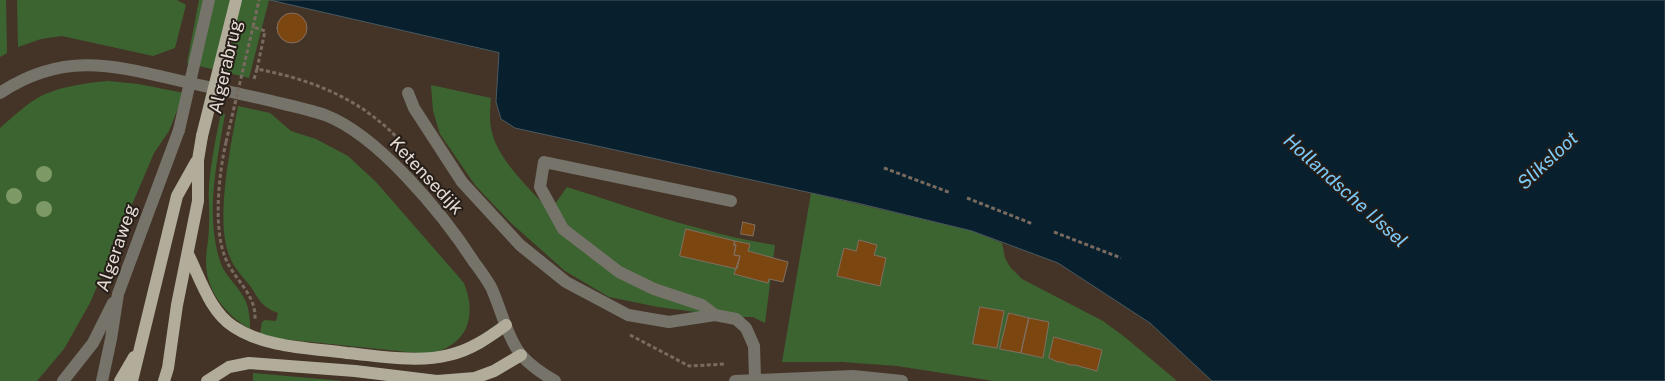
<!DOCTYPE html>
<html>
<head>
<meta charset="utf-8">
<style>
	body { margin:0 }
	canvas { display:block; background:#443427 }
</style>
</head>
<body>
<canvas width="1665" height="381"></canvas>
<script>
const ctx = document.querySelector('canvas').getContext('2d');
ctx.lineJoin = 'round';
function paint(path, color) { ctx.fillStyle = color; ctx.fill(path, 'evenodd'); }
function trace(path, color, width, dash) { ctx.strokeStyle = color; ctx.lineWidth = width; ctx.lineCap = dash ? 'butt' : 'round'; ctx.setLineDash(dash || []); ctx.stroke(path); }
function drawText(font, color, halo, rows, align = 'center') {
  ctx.font = font + ' "Public Sans",sans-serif'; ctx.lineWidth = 4; ctx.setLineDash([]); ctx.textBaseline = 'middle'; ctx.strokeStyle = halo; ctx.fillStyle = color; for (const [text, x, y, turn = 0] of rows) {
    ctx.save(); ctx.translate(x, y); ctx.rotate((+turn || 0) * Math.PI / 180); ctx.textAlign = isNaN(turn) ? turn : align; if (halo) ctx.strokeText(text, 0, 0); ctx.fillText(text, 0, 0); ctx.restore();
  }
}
paint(new Path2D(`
	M0,0H6L7,53L0,57Z
	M17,0H177L186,5L175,48L153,56L62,36L41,39L18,47Z
	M199,0H269L249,78L187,63Z
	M108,81L138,84L184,93L169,131L154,153L90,303L64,349L37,381H0V128C13,117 27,103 43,95C63,86 86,83 108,81Z
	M431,85L491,98C490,110 489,121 492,133C499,161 531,190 550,211L567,187C636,209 704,234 775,245L765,323L753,317H734L658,307L609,297L565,271L511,223L475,185L440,134L433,111Z
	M238,106L270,113L291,131L316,139L348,156L376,182L464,283C478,319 466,347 427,354L282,339L260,334L262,322L265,320L276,321L278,313C261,306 260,301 251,287C243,277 233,267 229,255C215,218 231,145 238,106Z
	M221,113L225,114C217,161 205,214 220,261C224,274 234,282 241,293C249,304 250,317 250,329C226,315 206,291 206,262C206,250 209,239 209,227C210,213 208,199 209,185C211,161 216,137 221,113Z
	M811,193L972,231L1002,243L1005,258L1010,267L1022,279L1103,321L1126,338L1177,381H994L897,366L842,362H782Z
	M253,373L343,381H253Z`), '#3c6430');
const water = new Path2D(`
	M270,0H1665V381H1212L1150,323L1058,263L972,231L857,203L515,128L501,119L496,102L499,53Z`);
paint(water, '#08202d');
trace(water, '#4a585f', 1);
const building = new Path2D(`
	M277 28a15 15 0 1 1 30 0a15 15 0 1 1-30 0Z
	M743,222L755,225L753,236L741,234Z
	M686,229L735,241L734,245H736L734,255L740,256L737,269L680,256Z
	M859,240L877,245L874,255L886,258L880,286L837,276L844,248L856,251Z
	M735,241L750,244L748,251L788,262L783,282L769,279L768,283L734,274L740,256L734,255L736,245H734Z
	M980,307L1004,311L997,348L973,344Z
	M1009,313L1029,318L1021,353L1000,349Z
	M1029,318L1049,322L1043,358L1021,353Z
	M1054,337L1102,350L1097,371L1075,365H1070L1062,362H1058L1049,358Z`);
paint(building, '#7c4611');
trace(building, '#816f61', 1);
trace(new Path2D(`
	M257,69L265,31L253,27L259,0
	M254,79L257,69C314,80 364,100 404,145
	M226,142C219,173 213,227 225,257C233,279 256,293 255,319
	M884,168L951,193
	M967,198L1033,224
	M1054,232L1121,258
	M630,335L689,366L726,364`), '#786a5f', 3, [4, 2.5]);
trace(new Path2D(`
	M0,93C63,51 113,65 181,81C208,87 235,93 263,99C283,104 305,108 325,115C378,135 443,214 474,262C480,270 486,278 491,287C500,306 508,340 522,356C531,366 543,374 555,381
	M408,93L414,108L462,182L520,245L566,282L628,315L669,322L715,315L736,319L746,328L754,346L755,379
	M715,315L702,305L654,289L619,272L563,229L540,187L544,162L731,201
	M63,381L93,343L113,303
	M102,381L111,339L118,294L179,130
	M735,381L853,376L902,381`), '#75736a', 12);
trace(new Path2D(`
	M188,254C200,278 210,312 234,327C266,348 310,348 347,353C380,356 417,363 449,355C471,350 488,338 506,325
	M120,381L134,357
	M132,381L177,196L196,162
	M164,381L168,368L177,305L198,201V160L202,136
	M207,381L229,367L249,363L355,371L437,381L475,378L494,371L521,355`), '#b1ad9a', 12);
trace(new Path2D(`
	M226,142L253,27`), '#786a5f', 3, [4, 2.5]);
trace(new Path2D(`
	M179,130L209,0`), '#75736a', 12);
trace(new Path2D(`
	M202,136L236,0`), '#b1ad9a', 12);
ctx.fillStyle = '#7d9966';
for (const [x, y] of [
	[44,174],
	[14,196],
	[44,209]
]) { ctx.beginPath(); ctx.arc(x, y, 8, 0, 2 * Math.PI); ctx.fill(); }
drawText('18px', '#e5dbd3', '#251d18', [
	["Algerabrug",226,67,-77],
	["Ketensedijk",426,176,47],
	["Algeraweg",117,248,-71]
]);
drawText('italic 19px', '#7bcaf8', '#251d18', [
	["Sliksloot",1548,161,-43],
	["Hollandsche IJssel",1345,191,42]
]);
</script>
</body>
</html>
